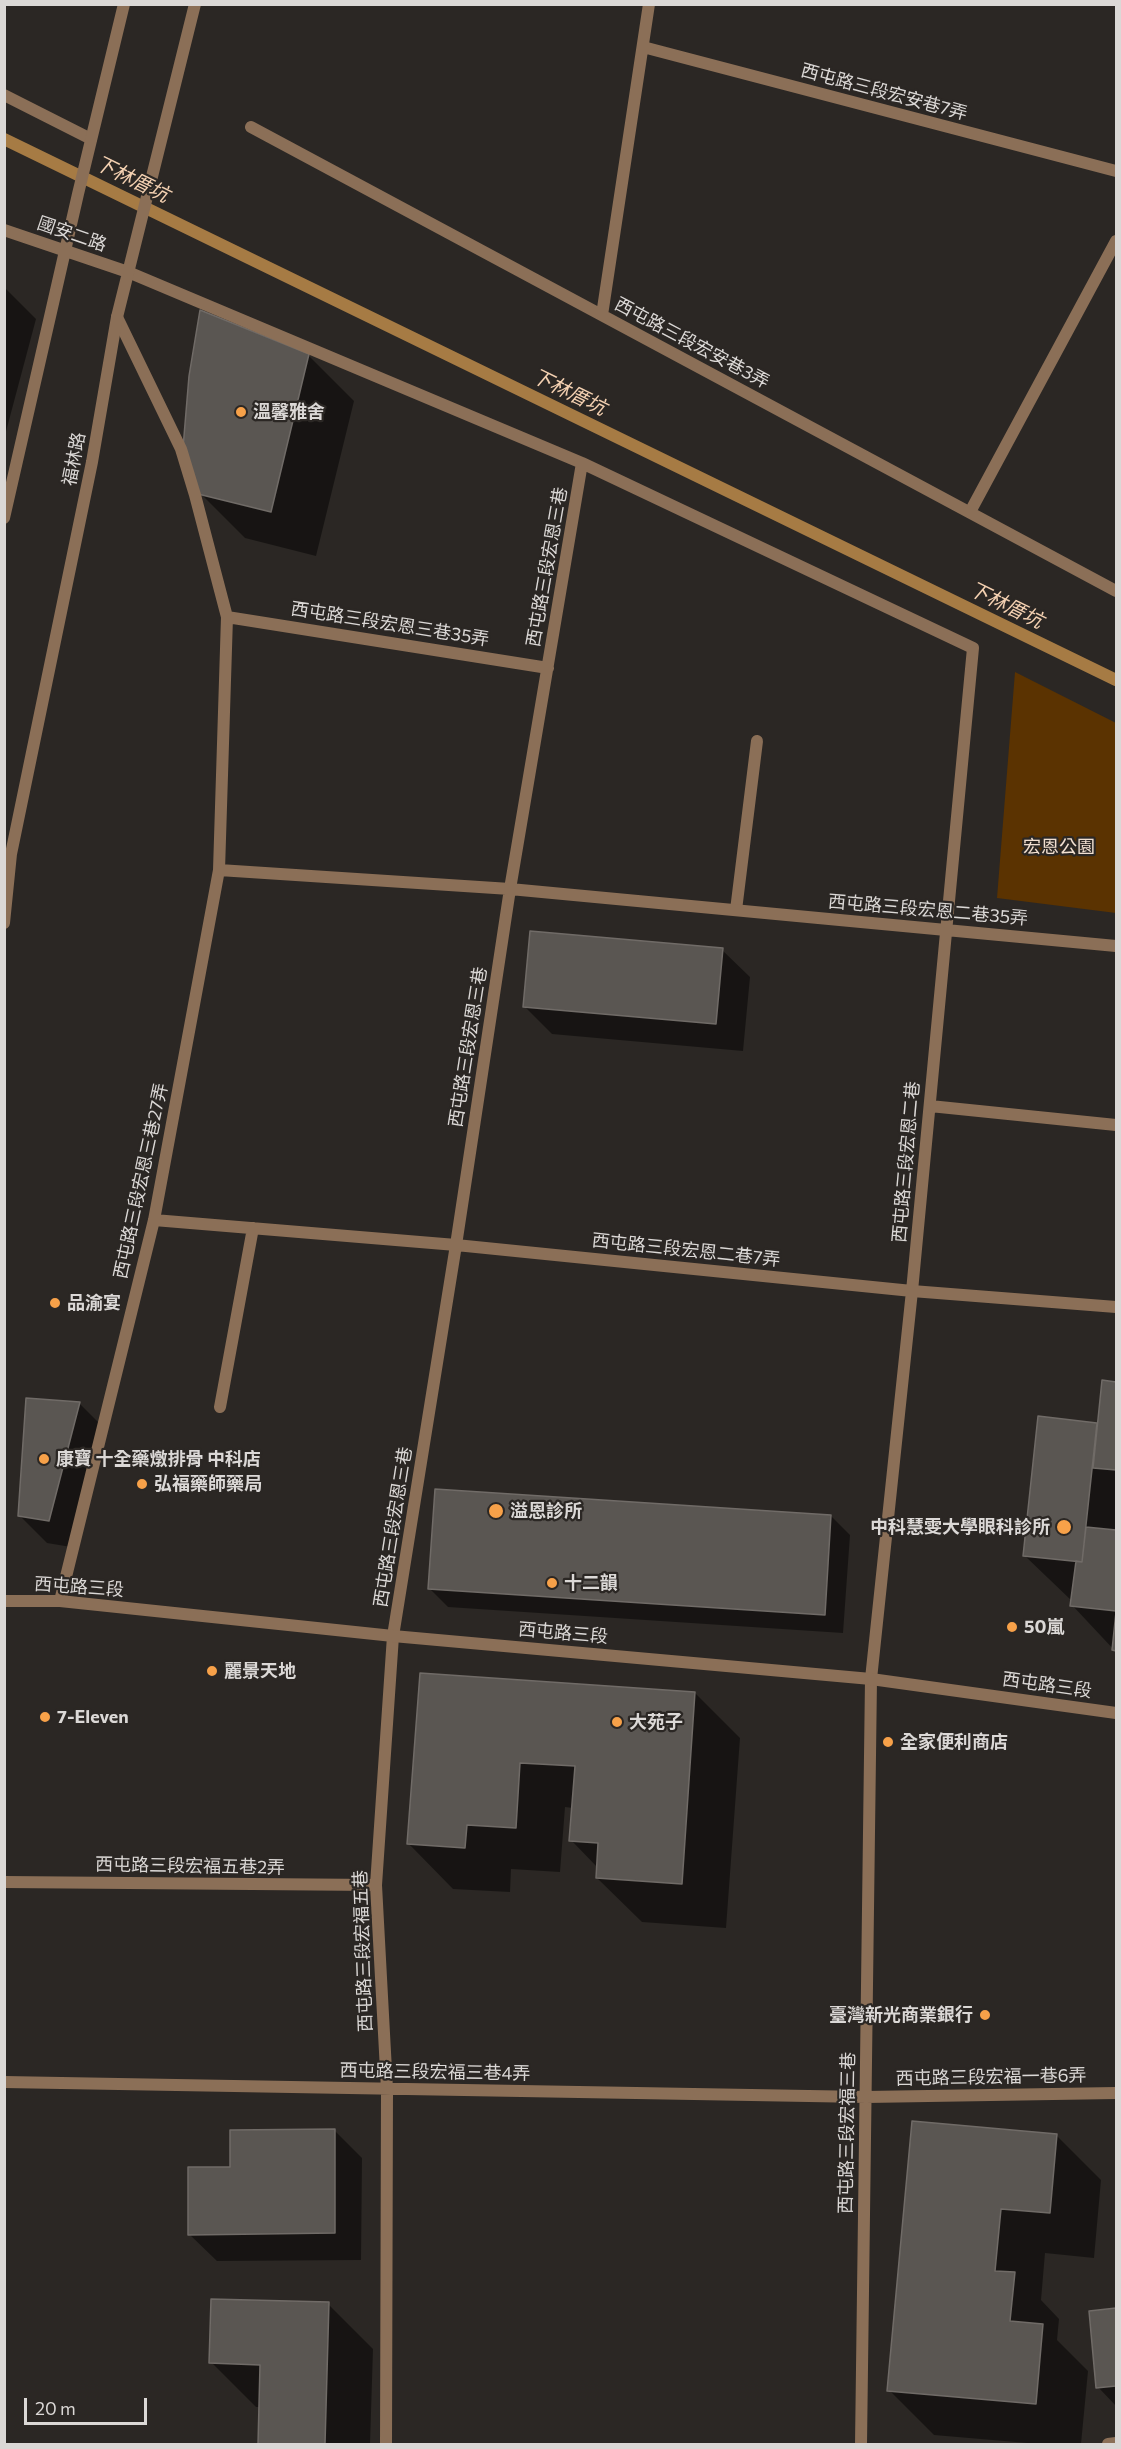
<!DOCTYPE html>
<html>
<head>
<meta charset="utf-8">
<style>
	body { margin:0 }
	#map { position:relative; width:1121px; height:2449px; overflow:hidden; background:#2b2724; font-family:Commissioner,sans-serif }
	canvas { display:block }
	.frame { position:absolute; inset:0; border:6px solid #dbd8d6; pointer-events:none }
	.scale { position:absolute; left:24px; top:2398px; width:123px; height:27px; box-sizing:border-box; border:3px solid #dbd8d6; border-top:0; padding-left:8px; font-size:18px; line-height:21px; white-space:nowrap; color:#dbd8d6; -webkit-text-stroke:4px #2b2724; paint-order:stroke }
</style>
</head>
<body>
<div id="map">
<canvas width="1121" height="2449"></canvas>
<div class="frame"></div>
<div class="scale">20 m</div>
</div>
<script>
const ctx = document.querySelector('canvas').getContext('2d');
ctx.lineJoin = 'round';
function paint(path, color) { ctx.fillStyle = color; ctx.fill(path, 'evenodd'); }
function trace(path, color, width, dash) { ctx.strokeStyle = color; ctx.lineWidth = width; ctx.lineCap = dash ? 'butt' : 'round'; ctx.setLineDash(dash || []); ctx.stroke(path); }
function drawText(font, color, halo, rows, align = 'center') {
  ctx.font = font + ' Commissioner,"Noto Sans TC",sans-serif'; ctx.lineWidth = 4.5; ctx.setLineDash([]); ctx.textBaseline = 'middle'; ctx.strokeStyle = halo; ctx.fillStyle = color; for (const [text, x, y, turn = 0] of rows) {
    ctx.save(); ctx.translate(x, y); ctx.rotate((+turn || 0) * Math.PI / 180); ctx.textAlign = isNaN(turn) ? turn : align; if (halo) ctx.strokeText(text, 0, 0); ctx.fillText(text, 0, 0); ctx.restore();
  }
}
paint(new Path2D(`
	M1015,672L1116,723V913L997,898Z`), '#5b3301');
paint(new Path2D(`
	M4,287L36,319L4,439Z
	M202,312L309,356L354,401L316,556L245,538L200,493Z
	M722,950L750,977L743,1051L552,1034L524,1006Z
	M1103,1382L1116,1383V1652L1072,1605V1601L1025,1556L1040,1418L1099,1424Z
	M27,1400L80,1404L107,1431L77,1548L47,1543L20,1516Z
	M831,1516L850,1535L843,1633L448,1607L429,1588Z
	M421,1674L695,1693L740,1738L726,1928L642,1922L597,1878L598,1868L571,1840L573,1808L565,1807L560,1872L511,1869L510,1892L453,1889L409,1844Z
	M914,2122L1056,2135L1101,2180L1094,2258L1045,2253L1041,2300L1059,2319L1057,2340L1088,2371L1081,2444H1039L934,2435L889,2390Z
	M334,2130L362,2158L361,2260L217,2261L189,2234L232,2169Z
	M328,2304L373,2349L370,2444H260L261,2407H256L211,2362Z
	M1116,2310V2406L1098,2387L1091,2312Z`), '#0007');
trace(new Path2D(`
	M4,139L1116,680`), '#a67b44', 12);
const building = new Path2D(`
	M200,310L309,354L271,512L198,494L183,448L189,376Z
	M530,931L723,948L716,1024L523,1007Z
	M1102,1380L1116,1382V1470L1093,1468Z
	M26,1398L80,1402L49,1521L18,1516Z
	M1038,1416L1097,1423L1082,1562L1023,1556Z
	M435,1489L831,1515L825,1615L428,1589Z
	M1086,1527L1116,1530V1611L1070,1606L1076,1561L1082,1562Z
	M1116,1612V1651L1112,1650Z
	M420,1673L695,1692L682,1884L596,1878L598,1843L569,1841L575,1766L520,1763L516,1828L467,1825L465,1848L407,1844Z
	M912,2121L1057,2134L1050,2213L1001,2209L995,2271L1015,2272L1010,2321L1043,2324L1036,2404L887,2391Z
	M335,2129V2233L188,2235V2167H230V2130Z
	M211,2299L329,2302L325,2444H258L260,2365L209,2363Z
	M1116,2308V2386L1096,2388L1089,2311Z`);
paint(building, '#5a5652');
trace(building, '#706b67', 1.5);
trace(new Path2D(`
	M736,910L757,741`), '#8b6f57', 12);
trace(new Path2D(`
	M643,47L1116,171
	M4,95L91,139
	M251,127L1116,591
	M128,272L582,463L973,648L912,1291L871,1679L861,2444
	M602,315L649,4
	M970,512L1116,241
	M227,617L548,668
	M219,870L510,889L1116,946
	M930,1106L1116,1125
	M154,1220L456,1245L912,1291L1116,1307
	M220,1407L253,1228
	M60,1601L154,1220L219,870L227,617L195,495L181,449L117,317
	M4,1882L376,1885
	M4,2082L866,2097L1116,2093
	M386,2444L387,2089L376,1885L393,1636L456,1245L510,889L582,463
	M1108,2444L1116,2443`), '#8b6f57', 12);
trace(new Path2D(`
	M4,230L128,272
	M4,518L78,194L124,4
	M4,923L11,854L92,462L117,317L195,4
	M4,1601H60L393,1636L871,1679L1116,1713`), '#8b6f57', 12);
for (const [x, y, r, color] of [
	[241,412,6,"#f7a149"],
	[55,1303,6,"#f7a149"],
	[44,1459,6,"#f7a149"],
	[142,1484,6,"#f7a149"],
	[496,1511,8,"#f7a149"],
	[1064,1527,8,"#f7a149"],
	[552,1583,6,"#f7a149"],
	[1012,1627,6,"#f7a149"],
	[212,1671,6,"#f7a149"],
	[45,1717,6,"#f7a149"],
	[617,1722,6,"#f7a149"],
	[888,1742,6,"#f7a149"],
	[985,2015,6,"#f7a149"]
]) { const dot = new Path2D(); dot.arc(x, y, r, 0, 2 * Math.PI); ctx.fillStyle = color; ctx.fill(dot); trace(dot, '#2b2724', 2); }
drawText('18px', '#dbd8d6', '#2b2724', [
	["西屯路三段宏安巷7弄",884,92,15],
	["國安二路",72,234,19],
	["西屯路三段宏安巷3弄",692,343,28],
	["福林路",74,459,-79],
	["西屯路三段宏恩三巷",547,567,-80],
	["西屯路三段宏恩三巷35弄",390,624,9],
	["西屯路三段宏恩二巷35弄",928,910,5],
	["西屯路三段宏恩三巷",468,1047,-81],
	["西屯路三段宏恩二巷",906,1162,-85],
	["西屯路三段宏恩三巷27弄",141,1181,-78],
	["西屯路三段宏恩二巷7弄",686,1250,6],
	["西屯路三段宏恩三巷",393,1527,-81],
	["西屯路三段",79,1587,4],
	["西屯路三段",563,1633,5],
	["西屯路三段",1047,1685,8],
	["西屯路三段宏福五巷2弄",190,1866,1],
	["西屯路三段宏福五巷",363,1951,-92],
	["西屯路三段宏福三巷4弄",435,2072,1],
	["西屯路三段宏福一巷6弄",991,2077,-1],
	["西屯路三段宏福三巷",847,2133,-89]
]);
drawText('bold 18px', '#dbd8d6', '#2b2724', [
	["溫馨雅舍",253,412],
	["品渝宴",67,1303],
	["康寶 十全藥燉排骨 中科店",56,1459],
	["弘福藥師藥局",154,1484],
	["溢恩診所",510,1511],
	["中科慧雯大學眼科診所",1050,1527,"right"],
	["十二韻",564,1583],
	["50嵐",1024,1627],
	["麗景天地",224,1671],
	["7-Eleven",57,1717],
	["大苑子",629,1722],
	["全家便利商店",900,1742],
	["臺灣新光商業銀行",973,2015,"right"]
], 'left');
drawText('18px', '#f2e0d1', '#2b2724', [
	["宏恩公園",1059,847]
]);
drawText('italic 20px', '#f3d0b1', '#2b2724', [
	["下林厝坑",132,179,26],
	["下林厝坑",569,392,26],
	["下林厝坑",1006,605,26]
]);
</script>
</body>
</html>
